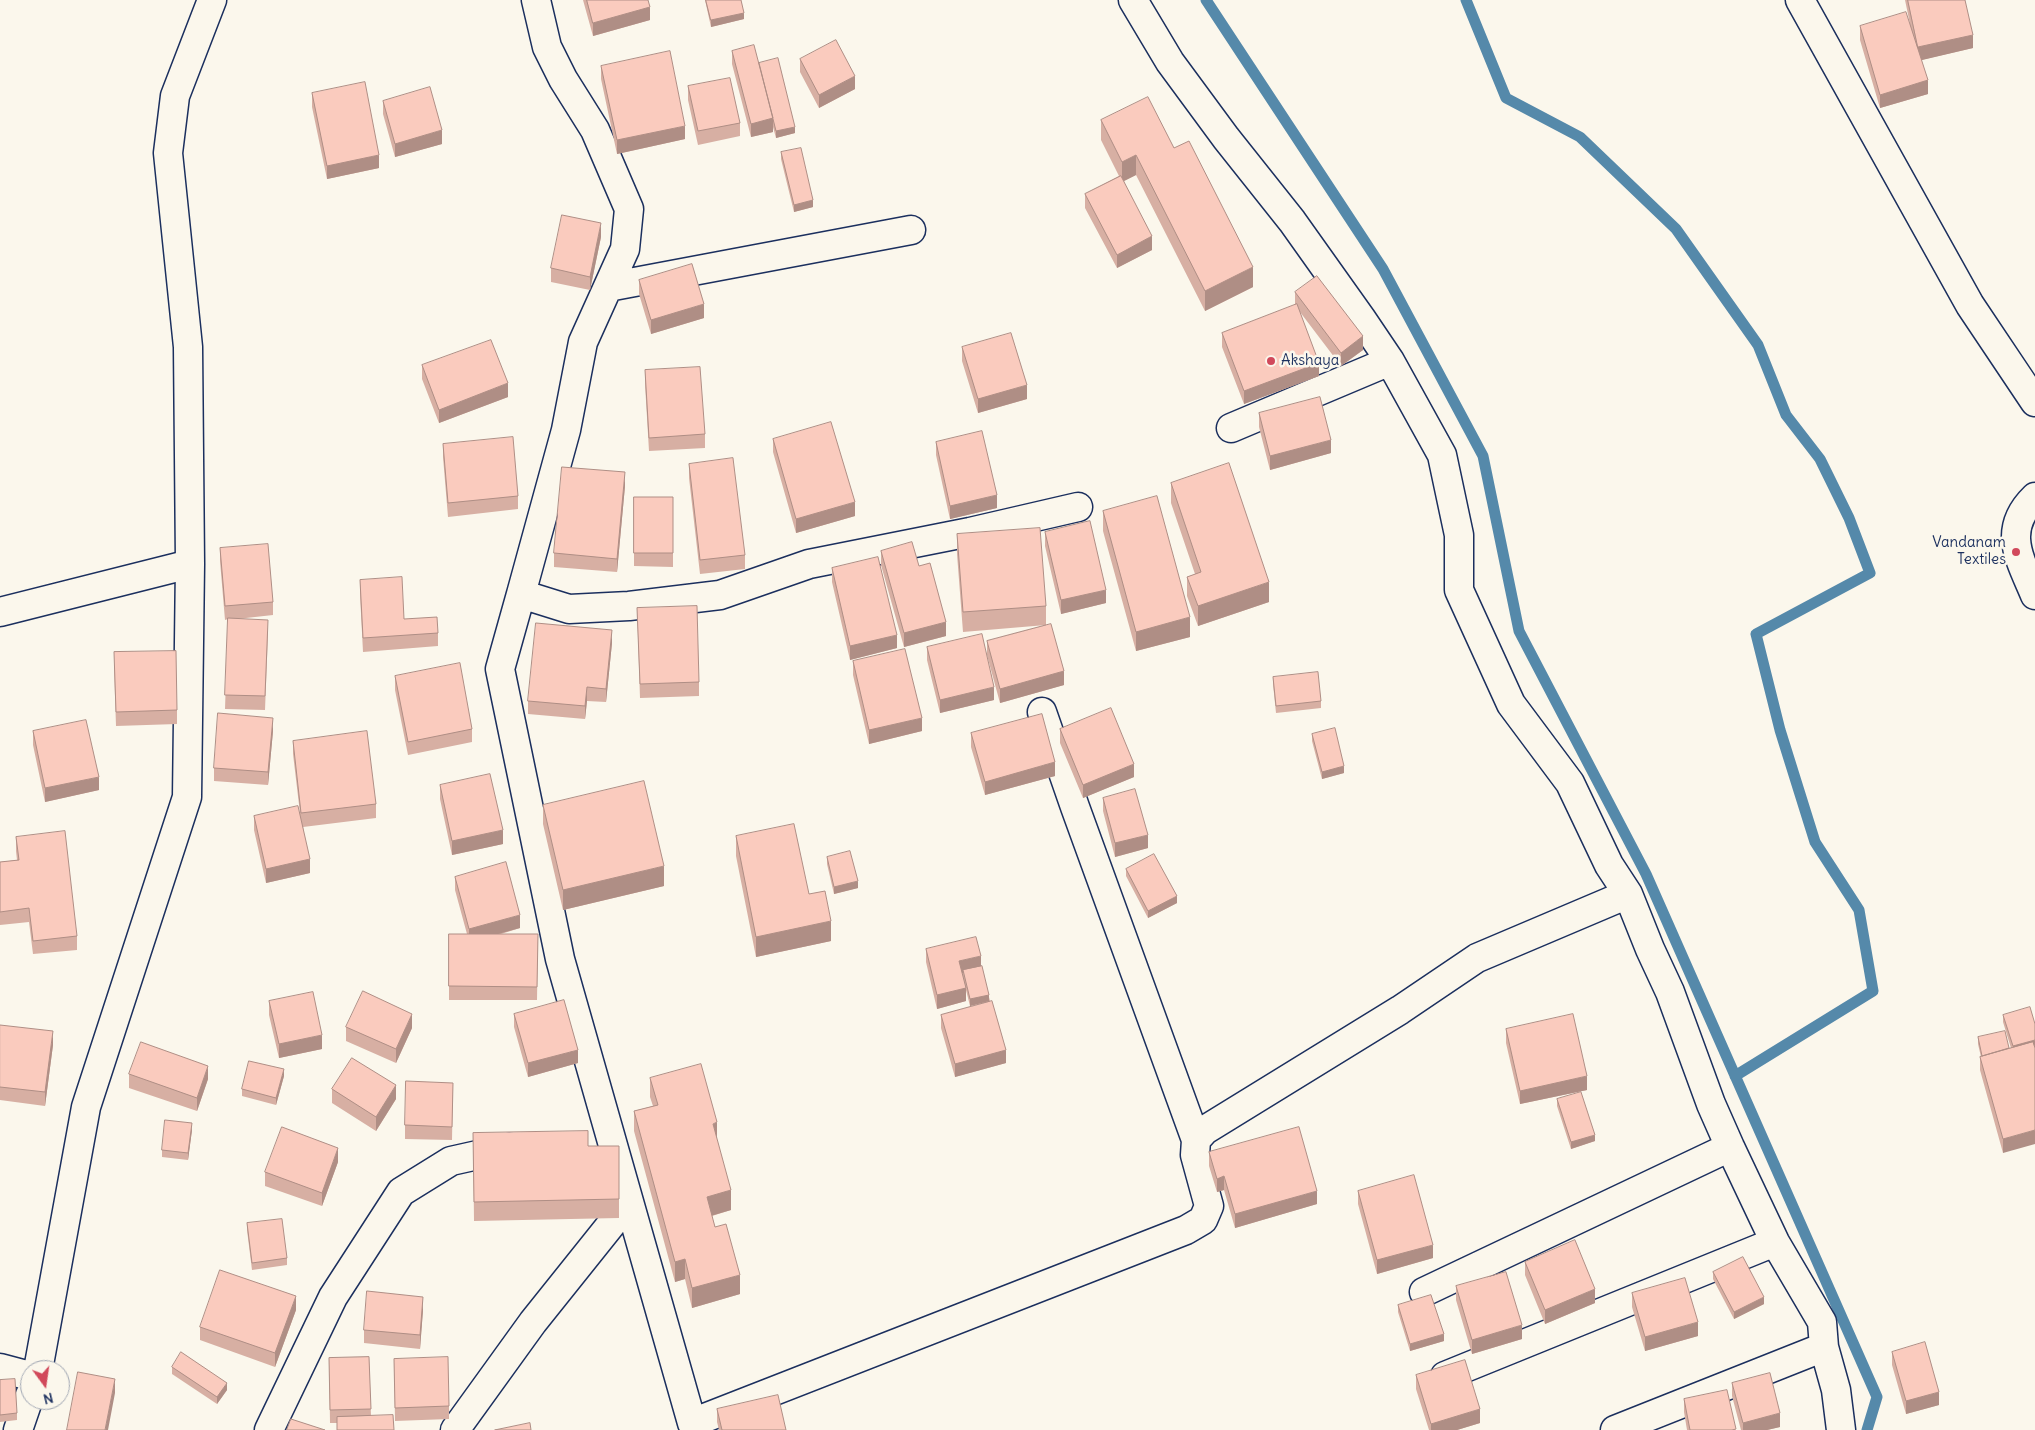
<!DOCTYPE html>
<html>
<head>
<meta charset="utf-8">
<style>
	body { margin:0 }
	#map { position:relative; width:2035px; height:1430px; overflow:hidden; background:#fbf7ec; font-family:Delius,sans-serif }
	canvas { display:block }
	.north { position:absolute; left:20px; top:1360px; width:50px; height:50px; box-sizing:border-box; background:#fbf7ec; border:1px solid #a1a7b3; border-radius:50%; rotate:166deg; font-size:14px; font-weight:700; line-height:20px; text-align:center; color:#1b2f5e }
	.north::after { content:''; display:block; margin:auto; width:18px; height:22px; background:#d1495b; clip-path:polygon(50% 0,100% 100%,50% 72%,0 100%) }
</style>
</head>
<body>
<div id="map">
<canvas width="2035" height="1430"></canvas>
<div class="north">N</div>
</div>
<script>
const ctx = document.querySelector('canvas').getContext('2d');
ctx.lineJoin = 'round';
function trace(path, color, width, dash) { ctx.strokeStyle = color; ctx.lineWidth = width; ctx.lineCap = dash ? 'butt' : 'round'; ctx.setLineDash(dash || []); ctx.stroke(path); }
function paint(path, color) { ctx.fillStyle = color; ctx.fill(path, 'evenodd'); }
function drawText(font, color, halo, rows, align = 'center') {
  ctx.font = font + ' Delius,sans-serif'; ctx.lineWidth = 5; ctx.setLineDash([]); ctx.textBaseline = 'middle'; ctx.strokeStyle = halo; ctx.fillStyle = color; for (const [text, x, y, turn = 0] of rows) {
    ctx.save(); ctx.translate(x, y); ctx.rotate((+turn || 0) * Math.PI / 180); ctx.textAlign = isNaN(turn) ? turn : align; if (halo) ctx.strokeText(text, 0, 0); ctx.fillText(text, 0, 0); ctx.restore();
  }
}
trace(new Path2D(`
	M1206,0L1383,269L1483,456L1519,631L1646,874L1877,1397L1867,1430
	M1466,0L1506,98L1580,137L1676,229L1758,345L1786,415L1820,459L1849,518L1870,573L1756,634L1780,730L1815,842L1859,910L1873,991L1735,1076`), '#5589aa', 11);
const minor = new Path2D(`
	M536,0L547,47L563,79L595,130L629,209L625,249L583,342L566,430L521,594L569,609L629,606L720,595L809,564L970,532L1078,507
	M1133,0L1170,62L1226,138L1292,221L1361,318L1390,361L1442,455L1459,535V590L1511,704L1570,783L1609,865L1628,894L1650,949L1670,992L1711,1104L1730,1147L1775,1242L1822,1322L1824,1347L1836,1390L1841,1430
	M1800,0L1970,305L2035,402
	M608,287L911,230
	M1231,428L1390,361
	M2035,497C2001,530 2020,559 2035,595
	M521,594L500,669L560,959L692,1423L1186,1230L1203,1220L1209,1206L1195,1155L1196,1140L1205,1130L1400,1010L1477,958L1628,894
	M0,612L190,564
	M1042,712L1075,807L1196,1140
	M1424,1292L1730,1147
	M0,1368L30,1376
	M38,1370L86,1107L187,797L190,564L188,347L168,153L175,96L212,0
	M1445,1376L1775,1242
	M18,1430L30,1395
	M269,1430L333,1297L401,1192L451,1161L509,1148
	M455,1430L533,1322L629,1202
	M1615,1430L1824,1347`);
trace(minor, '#1b2f5e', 31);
trace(minor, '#fbf7ec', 28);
paint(new Path2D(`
	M583,0H648L650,20L593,36Z
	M705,0H741L744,19L711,27Z
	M1905,0H1965L1973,48L1921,60L1928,94L1880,108L1860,40V26L1910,24Z
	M732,51L759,63L795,133L776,138L773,127V132L751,137L732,64Z
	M800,59L855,89L819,108L800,72Z
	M601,66L685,139L617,154L601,79Z
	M688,86L740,123V136L698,145L688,100Z
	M312,93L379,168L327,179L312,107Z
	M383,101L442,144L395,157L383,114Z
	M1101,120L1174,148L1253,287L1205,311L1136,175L1124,181L1152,250L1117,268L1085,208V194L1119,176L1101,140Z
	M781,152L813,207L794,212L781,159Z
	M601,237L590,290L551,282V268Z
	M639,280L704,318L651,334L639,294Z
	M1295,292L1363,350L1341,366L1300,312L1319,376L1244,404L1222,347V333L1295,305Z
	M962,347L1027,399L978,413L962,361Z
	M422,365L508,397L439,423L422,379Z
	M645,370L705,434V448L649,451L645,384Z
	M1259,413L1331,453L1270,470L1259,427Z
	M773,439L855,516L796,533L773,452Z
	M936,442L997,508L950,519L936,455Z
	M443,444L518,496V509L448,517L443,457Z
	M689,464L745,555V569L700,574L689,478Z
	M1171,483L1269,602L1198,626L1187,596V577L1195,574L1171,503Z
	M625,486L617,572L554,567V553Z
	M634,497H673V567L634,566Z
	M1103,511L1190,637L1136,651L1103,531Z
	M1045,532L1106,603L1061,614L1045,546Z
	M957,534L1046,606V625L1064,685L1000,703L987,655V641L1046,625L963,632L957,554Z
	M220,548L273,602V615L237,619L268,633L265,710L225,709L228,619L225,620L220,561Z
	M881,551L919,566L946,636L904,647L881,565Z
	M832,568L897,648L850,660L832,582Z
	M360,580L404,619L438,633V646L363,652L360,594Z
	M637,608L699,682V696L640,698Z
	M612,643L606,702L587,701L585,719L528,714V701Z
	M927,647L994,700L940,713L927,660Z
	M853,661L922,731L869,744L853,675Z
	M114,666L177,710V724L116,726Z
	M395,676L472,729V742L408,755L395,690Z
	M1273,677L1321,701V708L1276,713L1273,684Z
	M1060,729L1134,777L1083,798L1060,743Z
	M33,731L99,790L45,802L33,745Z
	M273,731L268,785L214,781V768Z
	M971,733L1055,776L985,795L971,747Z
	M1312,734L1344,773L1322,779L1312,741Z
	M293,741L376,804V818L303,827L310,873L266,883L254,830V816L300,813L293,754Z
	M440,785L503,844L452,855L440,799Z
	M1103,798L1148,848L1115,857L1103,811Z
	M543,805L664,886L563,910L543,824Z
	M736,836L809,894L831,941L756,957L736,856Z
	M16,837L77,936V950L33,954L29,922L0,925V862L17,860L16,851Z
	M827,857L858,888L834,894L827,864Z
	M1126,869L1177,903L1148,918L1126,876Z
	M455,877L520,928L501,934H538L537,1000H449V934H467L455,890Z
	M926,949L981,966L1006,1063L955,1077L941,1028V1015L988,1002L970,1006L966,990V1001L937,1009L926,962Z
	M269,1001L322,1049L279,1058L269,1015Z
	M514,1014L578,1063L528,1077L514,1027Z
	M2003,1015L2035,1047L2003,1153L1980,1070V1057H1981L1978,1044V1037L2009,1048H2011L2003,1022Z
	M0,1025L53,1045L45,1106L0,1100Z
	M346,1027L412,1028L396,1063L346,1041Z
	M1506,1029L1587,1090L1520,1104L1506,1043Z
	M129,1074L208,1079L197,1111L129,1088Z
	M284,1076L276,1105L242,1096V1089Z
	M650,1078L717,1141L731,1210L712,1216L715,1227L740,1294L692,1308L685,1279L675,1282L634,1131V1111L653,1106L650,1097Z
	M453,1083L452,1140L405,1139V1125Z
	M332,1089L396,1099L376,1131L332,1103Z
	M1557,1099L1595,1141L1571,1149L1557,1106Z
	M192,1130L188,1160L162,1157V1150Z
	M473,1133L588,1146H619V1218L474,1221Z
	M1209,1152L1317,1204L1235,1228L1224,1190L1217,1192L1209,1166Z
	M338,1162L322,1206L265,1186V1172Z
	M1358,1191L1433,1258L1377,1274L1358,1204Z
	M247,1223L287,1258V1265L252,1270L247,1230Z
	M1525,1262L1595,1303L1545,1324L1525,1275Z
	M1713,1272L1764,1304L1734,1319L1713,1279Z
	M1456,1286L1522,1339L1472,1354L1456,1300Z
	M1632,1293L1698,1336L1645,1351L1632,1307Z
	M1398,1305L1444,1341L1410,1351L1398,1312Z
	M296,1310L275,1367L200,1340V1327Z
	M423,1310L420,1349L364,1343V1330Z
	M1892,1352L1939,1405L1906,1414L1892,1365Z
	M369,1357L371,1416L394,1430H337V1423H330L329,1358Z
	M394,1359L449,1406V1419L395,1421Z
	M172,1367L227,1390L217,1404L172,1374Z
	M1416,1375L1480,1423L1457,1430H1429L1416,1389Z
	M0,1380L17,1413V1420L0,1422Z
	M1732,1383L1780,1427L1767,1430H1741L1732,1396Z
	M1684,1399L1736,1430H1687L1684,1412Z
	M717,1409L786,1430H719L717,1422Z`), '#d7afa3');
paint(new Path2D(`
	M650,7V20L593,36V23Z
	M744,13V19L711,27V20Z
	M1973,35V48L1918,61V47Z
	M855,76V89L819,108V95Z
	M1928,80V94L1880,108V95Z
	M773,118V132L751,137V124Z
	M685,126V139L617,154V140Z
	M795,127V133L776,138V131Z
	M442,130V144L395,157V144Z
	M379,155V168L327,179V166Z
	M1136,155V175L1122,182V162Z
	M813,200V207L794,212V205Z
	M601,223V237L590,290V277Z
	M1152,236V250L1117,268V255Z
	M1253,267V287L1205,311V291Z
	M704,304V318L651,334V320Z
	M1363,336V350L1341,366V353Z
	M1319,363V376L1244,404V391Z
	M508,383V397L439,423V410Z
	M1027,385V399L978,413V399Z
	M1331,440V453L1270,470V456Z
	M625,472V486L617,572V559Z
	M997,495V508L950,519V506Z
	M855,502V516L796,533V519Z
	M1269,582V602L1198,626V606Z
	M1106,590V603L1061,614V600Z
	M1190,617V637L1136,651V632Z
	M946,622V636L904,647V633Z
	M612,630V643L606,702V689Z
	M897,635V648L850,660V646Z
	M1064,671V685L1000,703V689Z
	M587,687V701L585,719V706Z
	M994,687V700L940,713V700Z
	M273,718V731L268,785V772Z
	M922,718V731L869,744V730Z
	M1055,762V776L985,795V782Z
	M1134,764V777L1083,798V785Z
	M1344,766V773L1322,779V772Z
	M99,777V790L45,802V788Z
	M503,830V844L452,855V841Z
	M1148,835V848L1115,857V843Z
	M310,859V873L266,883V869Z
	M664,866V886L563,910V890Z
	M858,881V888L834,894V887Z
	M1177,896V903L1148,918V911Z
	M520,915V928L469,942V929Z
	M831,921V941L756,957V937Z
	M981,956V970H963V973L959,974V961Z
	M966,988V1001L937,1009V995Z
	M989,995V1001L970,1006V999Z
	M412,1014V1028L396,1063V1049Z
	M53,1031V1045L45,1106V1092Z
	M322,1035V1049L279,1058V1044Z
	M2035,1040V1047L2013,1053V1046Z
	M578,1050V1063L528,1077V1063Z
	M1006,1050V1063L955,1077V1064Z
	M208,1066V1079L197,1111V1098Z
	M284,1069V1076L276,1105V1098Z
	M1587,1076V1090L1520,1104V1091Z
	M396,1085V1099L376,1131V1117Z
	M717,1122V1142L713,1124Z
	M192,1123V1130L188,1160V1153Z
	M2035,1130V1144L2003,1153V1139Z
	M1595,1135V1141L1571,1149V1142Z
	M338,1148V1162L322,1206V1193Z
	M1224,1176V1190L1217,1192V1179Z
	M731,1190V1210L707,1217V1197Z
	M1317,1191V1204L1235,1228V1214Z
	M1433,1245V1258L1377,1274V1260Z
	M685,1259V1279L675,1282V1262Z
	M740,1275V1294L692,1308V1288Z
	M1595,1289V1303L1545,1324V1310Z
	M296,1296V1310L275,1367V1353Z
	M423,1297V1310L420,1349V1335Z
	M1764,1297V1304L1734,1319V1312Z
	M1698,1322V1336L1645,1351V1337Z
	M1522,1325V1339L1472,1354V1340Z
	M1444,1334V1341L1410,1351V1344Z
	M115,1379V1393L108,1430H105Z
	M227,1383V1390L217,1404V1397Z
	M1939,1392V1405L1906,1414V1401Z
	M1480,1409V1423L1457,1430H1431V1424Z
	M1780,1413V1427L1767,1430H1743V1423Z`), '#af8e85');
const building = new Path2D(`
	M587,0H648L650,7L593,23Z
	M706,0H741L744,13L711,20Z
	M1908,0H1965L1973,35L1918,47Z
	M1906,12L1928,80L1880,95L1860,26Z
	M836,40L855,76L819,95L800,59Z
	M754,45L773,118L751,124L732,51Z
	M670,51L685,126L617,140L601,66Z
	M778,58L795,127L776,131L759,63Z
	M730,78L740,123L698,131L688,86Z
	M365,82L379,155L327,166L312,93Z
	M430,87L442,130L395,144L383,101Z
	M1148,97L1174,148L1189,141L1253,267L1205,291L1136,155L1122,162L1101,120Z
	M801,148L813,200L794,205L781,152Z
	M1121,176L1152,236L1117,255L1085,194Z
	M562,215L601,223L590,277L551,268Z
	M692,264L704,304L651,320L639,280Z
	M1317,276L1363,336L1341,353L1295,292Z
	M1297,304L1319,363L1244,391L1222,333Z
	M1011,333L1027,385L978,399L962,347Z
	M491,340L508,383L439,410L422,365Z
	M700,367L705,434L649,438L645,370Z
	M1320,397L1331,440L1270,456L1259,413Z
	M831,422L855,502L796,519L773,439Z
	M982,431L997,495L950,506L936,442Z
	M513,437L518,496L448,503L443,444Z
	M733,458L745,555L700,560L689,464Z
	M1229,463L1269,582L1198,606L1187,577L1201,572L1171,483Z
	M562,467L625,472L617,559L554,553Z
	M1157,496L1190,617L1136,632L1103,511Z
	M634,497H673V553H634Z
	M1090,521L1106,590L1061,600L1045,532Z
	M1040,528L1046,606L963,612L957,534Z
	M912,542L919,566L930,563L946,622L904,633L881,551Z
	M268,544L273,602L225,606L220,548Z
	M878,557L897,635L850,646L832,568Z
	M402,577L404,619L437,617L438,633L363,638L360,580Z
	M697,606L699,682L640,684L637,608Z
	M228,618L268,620L265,696L225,695Z
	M536,623L612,630L606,689L587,687L585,706L528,701Z
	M1051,624L1064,671L1000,689L987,641Z
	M982,634L994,687L940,700L927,647Z
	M905,649L922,718L869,730L853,661Z
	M176,651L177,710L116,712L114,652Z
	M460,663L472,729L408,742L395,676Z
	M1318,672L1321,701L1276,706L1273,677Z
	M1111,708L1134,764L1083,785L1060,729Z
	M218,713L273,718L268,772L214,768Z
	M1042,714L1055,762L985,782L971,733Z
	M86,720L99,777L45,788L33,731Z
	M1335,728L1344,766L1322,772L1312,734Z
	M367,731L376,804L301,813L293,741Z
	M490,774L503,830L452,841L440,785Z
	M644,781L664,866L563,890L543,805Z
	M1135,789L1148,835L1115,843L1103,798Z
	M298,806L310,859L266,869L254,816Z
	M794,824L809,894L825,891L831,921L756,937L736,836Z
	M65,831L77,936L33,941L29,908L0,912V862L19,860L16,837Z
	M850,851L858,881L834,887L827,857Z
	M1154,854L1177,896L1148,911L1126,869Z
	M506,862L520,915L469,929L455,877Z
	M449,934H538L537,987L449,986Z
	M976,937L981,956L959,961L966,988L937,995L926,949Z
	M982,966L989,995L970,999L963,970Z
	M363,991L412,1014L396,1049L346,1027Z
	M313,992L322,1035L279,1044L269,1001Z
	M564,1000L578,1050L528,1063L514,1014Z
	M992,1001L1006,1050L955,1064L941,1015Z
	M2030,1007L2035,1024V1040L2013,1046L2003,1015Z
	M1573,1014L1587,1076L1520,1091L1506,1029Z
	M0,1025L53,1031L45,1092L0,1087Z
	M2005,1031L2009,1048L1982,1056L1978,1037Z
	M141,1042L208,1066L197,1098L129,1074Z
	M2033,1042L2035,1048V1130L2003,1139L1980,1057Z
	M352,1058L396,1085L376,1117L332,1089Z
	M249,1061L284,1069L276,1098L242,1089Z
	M701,1064L717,1122L713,1124L731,1190L707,1197L715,1227L726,1224L740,1275L692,1288L685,1259L675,1262L634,1111L658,1105L650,1078Z
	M406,1081L453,1083L452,1127L405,1125Z
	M1581,1092L1595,1135L1571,1142L1557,1099Z
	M165,1120L192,1123L188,1153L162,1150Z
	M282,1127L338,1148L322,1193L265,1172Z
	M1299,1127L1317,1191L1235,1214L1224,1176L1217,1179L1209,1152Z
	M588,1131V1146H619V1199L474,1202L473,1133Z
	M1414,1175L1433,1245L1377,1260L1358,1191Z
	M282,1219L287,1258L252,1263L247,1223Z
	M1575,1240L1595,1289L1545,1310L1525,1262Z
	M1743,1257L1764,1297L1734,1312L1713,1272Z
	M220,1270L296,1296L275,1353L200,1327Z
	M1506,1272L1522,1325L1472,1340L1456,1286Z
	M1685,1278L1698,1322L1645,1337L1632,1293Z
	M367,1291L423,1297L420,1335L364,1330Z
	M1431,1295L1444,1334L1410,1344L1398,1305Z
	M1925,1342L1939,1392L1906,1401L1892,1352Z
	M181,1352L227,1383L217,1397L172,1367Z
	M369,1357L371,1409L330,1410L329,1358Z
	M448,1357L449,1406L395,1408L394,1359Z
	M1465,1360L1480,1409L1431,1424L1416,1375Z
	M78,1372L115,1379L105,1430H67Z
	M1770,1373L1780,1413L1743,1423L1732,1383Z
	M15,1379L17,1413L0,1415V1380Z
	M1727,1390L1736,1429L1732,1430H1690L1684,1399Z
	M778,1395L786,1430H722L717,1409Z
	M393,1415L394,1430H337V1417Z
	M291,1419L325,1430H287Z
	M530,1423L531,1430H495Z`);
paint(building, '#facbbe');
trace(building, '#af8e85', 1);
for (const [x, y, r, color] of [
	[1271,361,5,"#d1495b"],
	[2016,552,5,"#d1495b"]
]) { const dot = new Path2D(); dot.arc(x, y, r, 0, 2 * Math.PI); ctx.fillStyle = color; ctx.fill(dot); trace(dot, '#fbf7ec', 2); }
drawText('15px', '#1b2f5e', '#fbf7ec', [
	["Akshaya",1281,361],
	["Vandanam",2006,543,"right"],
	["Textiles",2006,560,"right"]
], 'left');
</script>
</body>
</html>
